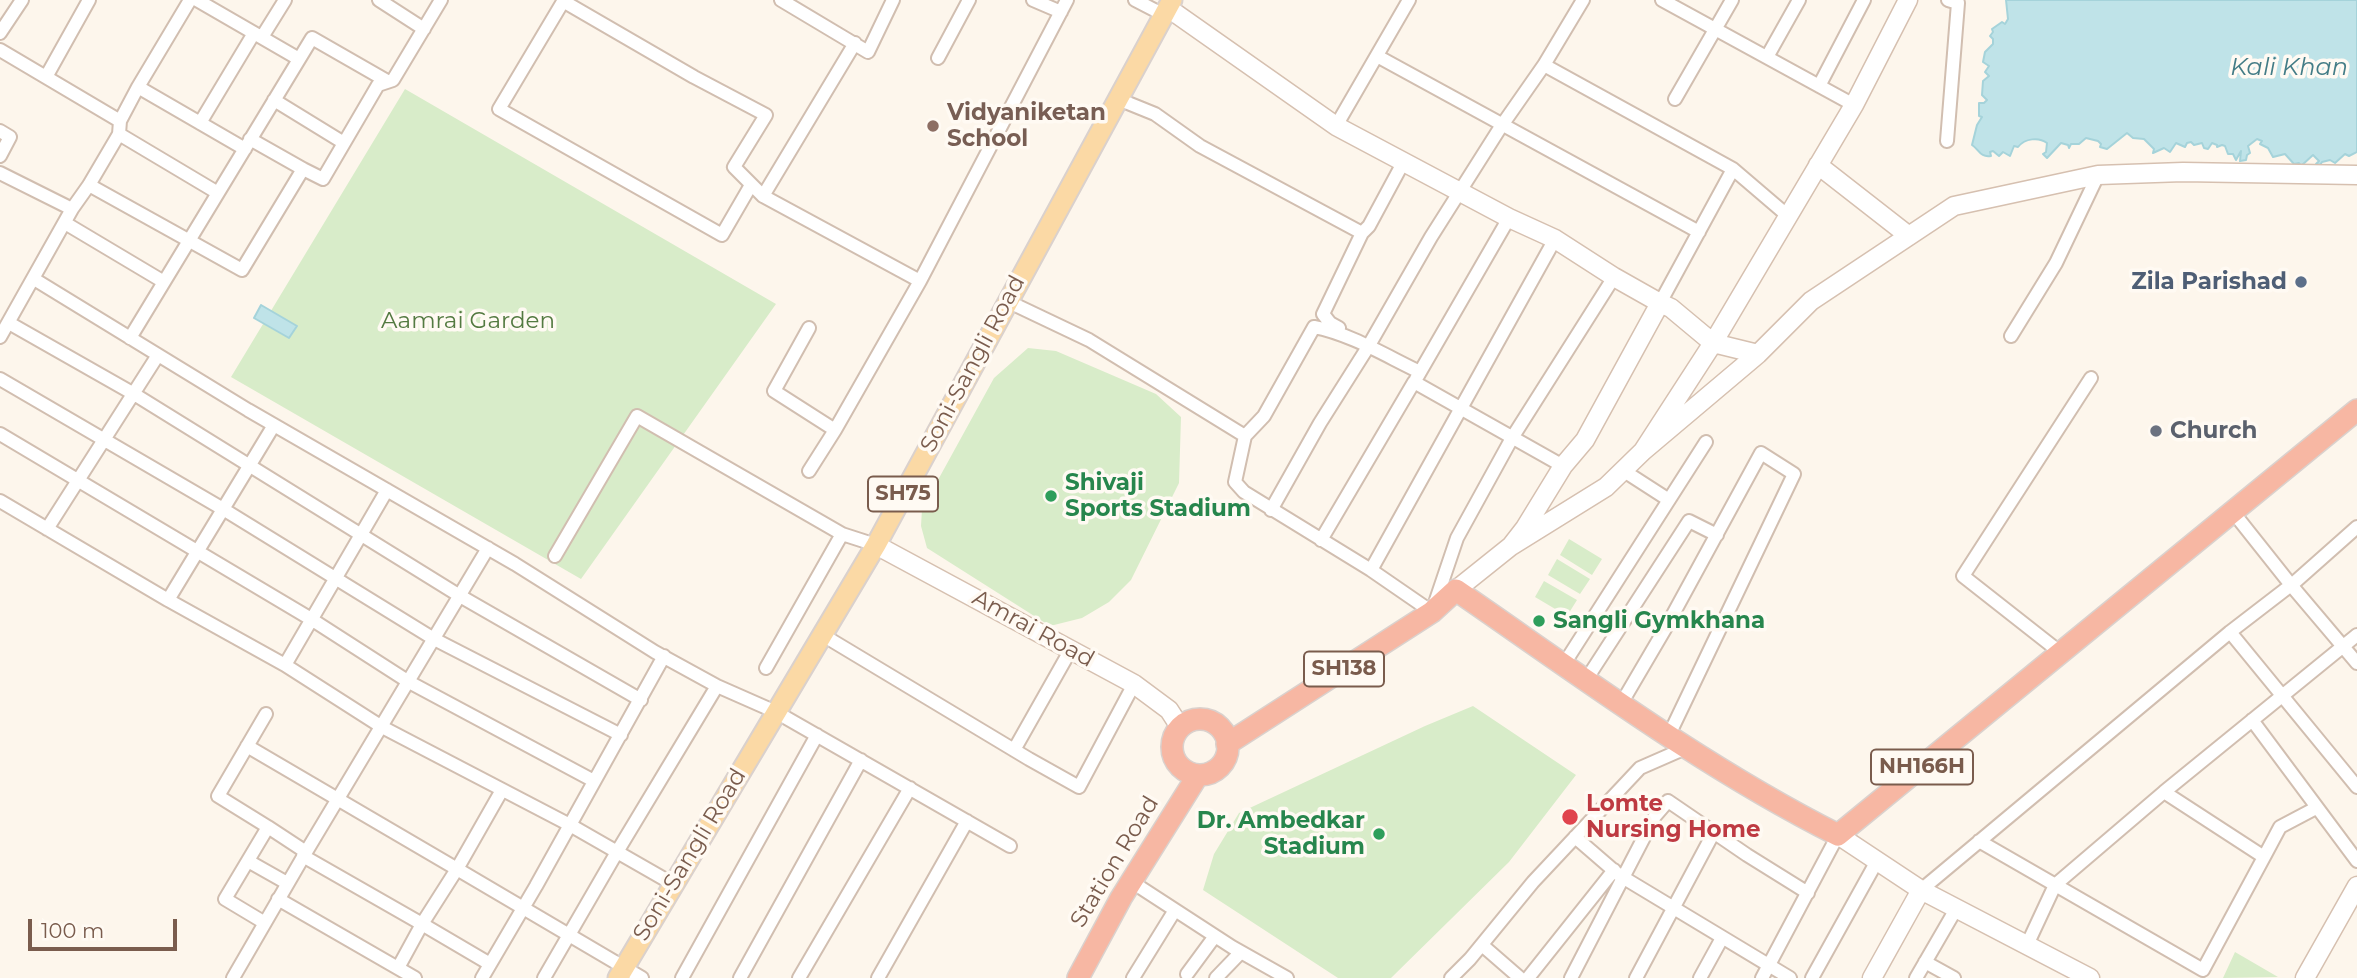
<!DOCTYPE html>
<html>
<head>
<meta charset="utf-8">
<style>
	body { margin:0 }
	#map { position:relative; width:2357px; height:978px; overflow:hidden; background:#fdf6ec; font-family:Montserrat,sans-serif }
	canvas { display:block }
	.scale { position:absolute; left:28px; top:919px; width:149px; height:32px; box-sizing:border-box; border:4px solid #7a5c4d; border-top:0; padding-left:9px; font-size:21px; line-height:24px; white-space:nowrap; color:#7a5c4d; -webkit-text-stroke:5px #fffaf3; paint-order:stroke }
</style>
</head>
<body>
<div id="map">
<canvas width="2357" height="978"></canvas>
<div class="scale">100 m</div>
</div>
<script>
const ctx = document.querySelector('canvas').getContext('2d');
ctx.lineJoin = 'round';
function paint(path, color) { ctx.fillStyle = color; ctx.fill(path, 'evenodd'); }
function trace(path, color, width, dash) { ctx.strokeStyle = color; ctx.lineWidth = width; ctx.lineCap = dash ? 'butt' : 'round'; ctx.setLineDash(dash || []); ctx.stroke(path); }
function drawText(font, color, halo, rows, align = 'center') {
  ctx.font = font + ' Montserrat,sans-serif'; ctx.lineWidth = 7; ctx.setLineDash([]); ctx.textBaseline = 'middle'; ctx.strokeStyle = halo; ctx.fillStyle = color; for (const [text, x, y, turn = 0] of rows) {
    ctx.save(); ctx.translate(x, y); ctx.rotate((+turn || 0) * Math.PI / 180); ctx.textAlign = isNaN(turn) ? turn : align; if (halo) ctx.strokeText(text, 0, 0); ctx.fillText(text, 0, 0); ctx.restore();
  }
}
paint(new Path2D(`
	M405,89L776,304L581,579L231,377Z
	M1028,348L1056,351L1156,394L1181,417L1179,483L1131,580L1109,602L1082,618L1050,626L927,548L921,526L922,509L994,378Z
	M1569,539L1602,559L1592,575L1560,555Z
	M1557,559L1590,579L1580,594L1548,575Z
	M1544,581L1577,600L1567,616L1535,597Z
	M1473,706L1576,775L1509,862L1391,978H1338L1203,890L1214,854L1239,813L1425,726Z
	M2235,952L2278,977L2223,978Z`), '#d8ecc9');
const water = new Path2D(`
	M2006,0H2357V152L2349,156L2345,154L2335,163L2330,160L2322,162L2320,165L2316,164L2319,161L2313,155L2301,166L2299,163L2294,164L2285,154L2273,157L2268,148L2260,144L2262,141L2257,139L2248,146L2250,153L2247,155L2246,160L2240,161L2241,151L2236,160L2233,154H2228L2225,146L2222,145L2217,147V145L2212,143L2208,149L2204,148L2202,143L2194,145L2191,142L2187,143L2185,147L2176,143L2170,152L2164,148L2153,153L2154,149L2144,139L2133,138L2127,133L2107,149L2100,147L2101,144L2098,141L2086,138L2079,144H2071L2069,148L2068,145L2061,143L2047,158L2043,154L2046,152L2047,143C2039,137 2025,138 2018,147L2014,146L2010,156L2003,152L1999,156L1993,151L1990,152L1991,156C1980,158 1979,149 1972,145L1977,125L1982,117L1979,116V103H1984L1987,100L1982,95L1983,81L1989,76L1985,72L1989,66L1983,62L1985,52L1993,44V39L1990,36L1993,32L1992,29L2002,22L2005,24L2008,19Z
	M261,305L297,326L289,338L254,318Z`);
paint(water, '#bfe3e8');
trace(water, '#a5d3da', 2);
const street = new Path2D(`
	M197,0L299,59
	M379,0L424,29
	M564,0L499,109L722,235L751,185
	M781,0L868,52L893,0
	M1033,0L1061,12
	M1135,0L1164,15
	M1662,0L1854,105
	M563,1L694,77L766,115L734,167L763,196L920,281
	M0,33L22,0
	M262,37L285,0
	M0,50L120,121
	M1377,56L1699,232
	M1767,57L1799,0
	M938,58L969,0
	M1544,65L1733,169L1788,216
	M46,77L89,0
	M1819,86L1864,0
	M138,87L245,149
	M1118,99L1155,114L1200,146L1362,233
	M1675,99L1732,0
	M274,100L344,143
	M200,123L254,33
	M1336,126L1409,0
	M0,131L10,137L0,156
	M119,134L218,193
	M1947,141L1958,3L1948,0
	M303,169L323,179L378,85L393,80L441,0
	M0,173L72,209
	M89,185L242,270L303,169L250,139
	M763,196L855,43
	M65,223L164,282
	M34,279L248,410L515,564L655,652L717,686L776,712L1010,846
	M1007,301L1089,340L1245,436
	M1660,303L1733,169
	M9,323L134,394L460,596L641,700
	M809,328L774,391L835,430
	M1339,328L1330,323L1323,314L1362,233L1369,226L1404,161
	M2011,336L2056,263L2098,175
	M0,337L72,209L89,185L119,134L120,121L138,87L190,0
	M130,338L312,38L387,81
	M1420,372C1388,357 1349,333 1314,327L1264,416L1245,436L1235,482L1244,492L1371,570L1432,612L1457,538L1512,438L1614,277
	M0,379L223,509L434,639L621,735
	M1416,379L1509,218
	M0,434L311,619L409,682L594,781
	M809,471L835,430L920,281L1067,0
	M1624,471L1669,500
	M0,501L168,600L285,665L382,727L570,825L673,884
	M1271,510L1320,423L1368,347L1431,237L1500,128L1544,65L1583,0
	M2233,512L2291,585L2357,663
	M47,529L158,355
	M1321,540L1414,382L1563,466
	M555,556L637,416L842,534L876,545
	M1371,570L1555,239
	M168,600L274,425
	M2230,632L2357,787
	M821,634L1029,759L1079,787L1134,684
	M2061,653L1963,576L2091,378
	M1564,664L1706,442
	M285,665L387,490
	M766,668L842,534
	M1586,680L1689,521L1717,535
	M1621,704L1665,629L1761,453L1794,474L1669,735
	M266,714L218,796L268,827
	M2252,720L2357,861
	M247,746L457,869L502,790
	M1014,750L1070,651
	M1575,837L1619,875L1790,978
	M1979,841L2203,970L2264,857L2164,792
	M303,856L422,924L457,869L642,978
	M2264,857L2280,827L2316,808
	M248,861L287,883
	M1132,882L1232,947L1287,978
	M1921,890L2230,632L2295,582L2357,527
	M278,899L415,978
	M265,923L225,899L268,827L306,852
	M1482,945L1520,978
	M2027,945L2055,885L2164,792L2357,635
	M1925,962L1954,978
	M398,968L422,924L490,964
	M1187,974L1215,936
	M233,978L306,852L488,548
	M482,978L536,886L664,656
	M544,978L617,852L717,686
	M682,978L817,735
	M740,978L861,760
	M799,978L910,788
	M878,978L967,821
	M1133,978L1175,910
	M1216,978L1241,952
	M1451,978L1470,959L1533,882L1640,768L1688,747
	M1528,978L1614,870
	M1571,978L1655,816L1668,801L1747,855L1808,893
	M1636,978L1714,832
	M1700,978L1722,938
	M1762,978L1838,835
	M1812,978L1877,861
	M1916,978L1956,909`);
const secondary = new Path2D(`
	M1168,8L1336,126L1509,218L1555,239L1614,277L1660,303
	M1818,165L1909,236
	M1643,451L1713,343L1854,105L1908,0
	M876,545L1134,684L1169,710L1180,727
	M1511,546L1525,528L1563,466L1585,440L1660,303L1671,308L1713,343L1758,354L1811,301L1954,206L2098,175L2183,172L2357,175
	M1456,590L1511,546L1606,487L1643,451L1758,354
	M1838,835L1921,890L2090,978
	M1872,978L1921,890
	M2305,978L2357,886`);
const primary = new Path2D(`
	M618,978L876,545L1172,0`);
const highway = new Path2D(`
	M1172 747a28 28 0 1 1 56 0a28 28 0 1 1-56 0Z
	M1227,744L1432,612L1456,590C1581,676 1703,767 1838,835L2357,410
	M1078,978L1121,898L1198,775`);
trace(street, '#d1beb0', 16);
trace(secondary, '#d6c0b0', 21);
trace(primary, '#dad1cd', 23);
trace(highway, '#dad1cd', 24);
trace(street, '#fff', 12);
trace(secondary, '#fff', 18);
trace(primary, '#fbd9a5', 19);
trace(highway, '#f7b7a3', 21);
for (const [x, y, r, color] of [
	[933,126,7,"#8d6e63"],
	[2301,282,7,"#5c6f8a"],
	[2156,431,7,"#6b7280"],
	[1051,496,7,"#2e9e5b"],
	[1539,621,7,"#2e9e5b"],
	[1570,817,9,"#e0444e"],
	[1379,834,7,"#2e9e5b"]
]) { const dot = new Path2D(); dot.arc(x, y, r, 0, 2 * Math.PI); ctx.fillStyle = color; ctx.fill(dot); trace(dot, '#fffaf3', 2.5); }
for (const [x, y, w] of [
	[903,494,70],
	[1344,669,80],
	[1922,767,102]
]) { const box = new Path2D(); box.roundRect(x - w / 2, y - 17.5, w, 35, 5); ctx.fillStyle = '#fffaf3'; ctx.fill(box); trace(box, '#7a5c4d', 2); }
drawText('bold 21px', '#7a5c4d', null, [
	["SH75",903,494],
	["SH138",1344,669],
	["NH166H",1922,767]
]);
drawText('bold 23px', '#785e54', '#fffaf3', [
	["Vidyaniketan",947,113],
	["School",947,139]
], 'left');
drawText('bold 23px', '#4e5e75', '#fffaf3', [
	["Zila Parishad",2287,282]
], 'right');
drawText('23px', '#537a41', '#fffaf3', [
	["Aamrai Garden",468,321]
]);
drawText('23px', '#7a5c4d', '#fffaf3', [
	["Soni-Sangli Road",973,364,-62],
	["Amrai Road",1033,629,29],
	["Soni-Sangli Road",690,855,-59],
	["Station Road",1115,862,-59]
]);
drawText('bold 23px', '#5b616d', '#fffaf3', [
	["Church",2170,431]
], 'left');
drawText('bold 23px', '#27864d', '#fffaf3', [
	["Shivaji",1065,483],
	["Sports Stadium",1065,509],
	["Sangli Gymkhana",1553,621],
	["Dr. Ambedkar",1365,821,"right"],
	["Stadium",1365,847,"right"]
], 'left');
drawText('bold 23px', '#be3a42', '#fffaf3', [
	["Lomte",1586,804],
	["Nursing Home",1586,830]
], 'left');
drawText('italic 24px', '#437c86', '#fffaf3', [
	["Kali Khan",2289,68]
]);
</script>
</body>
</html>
